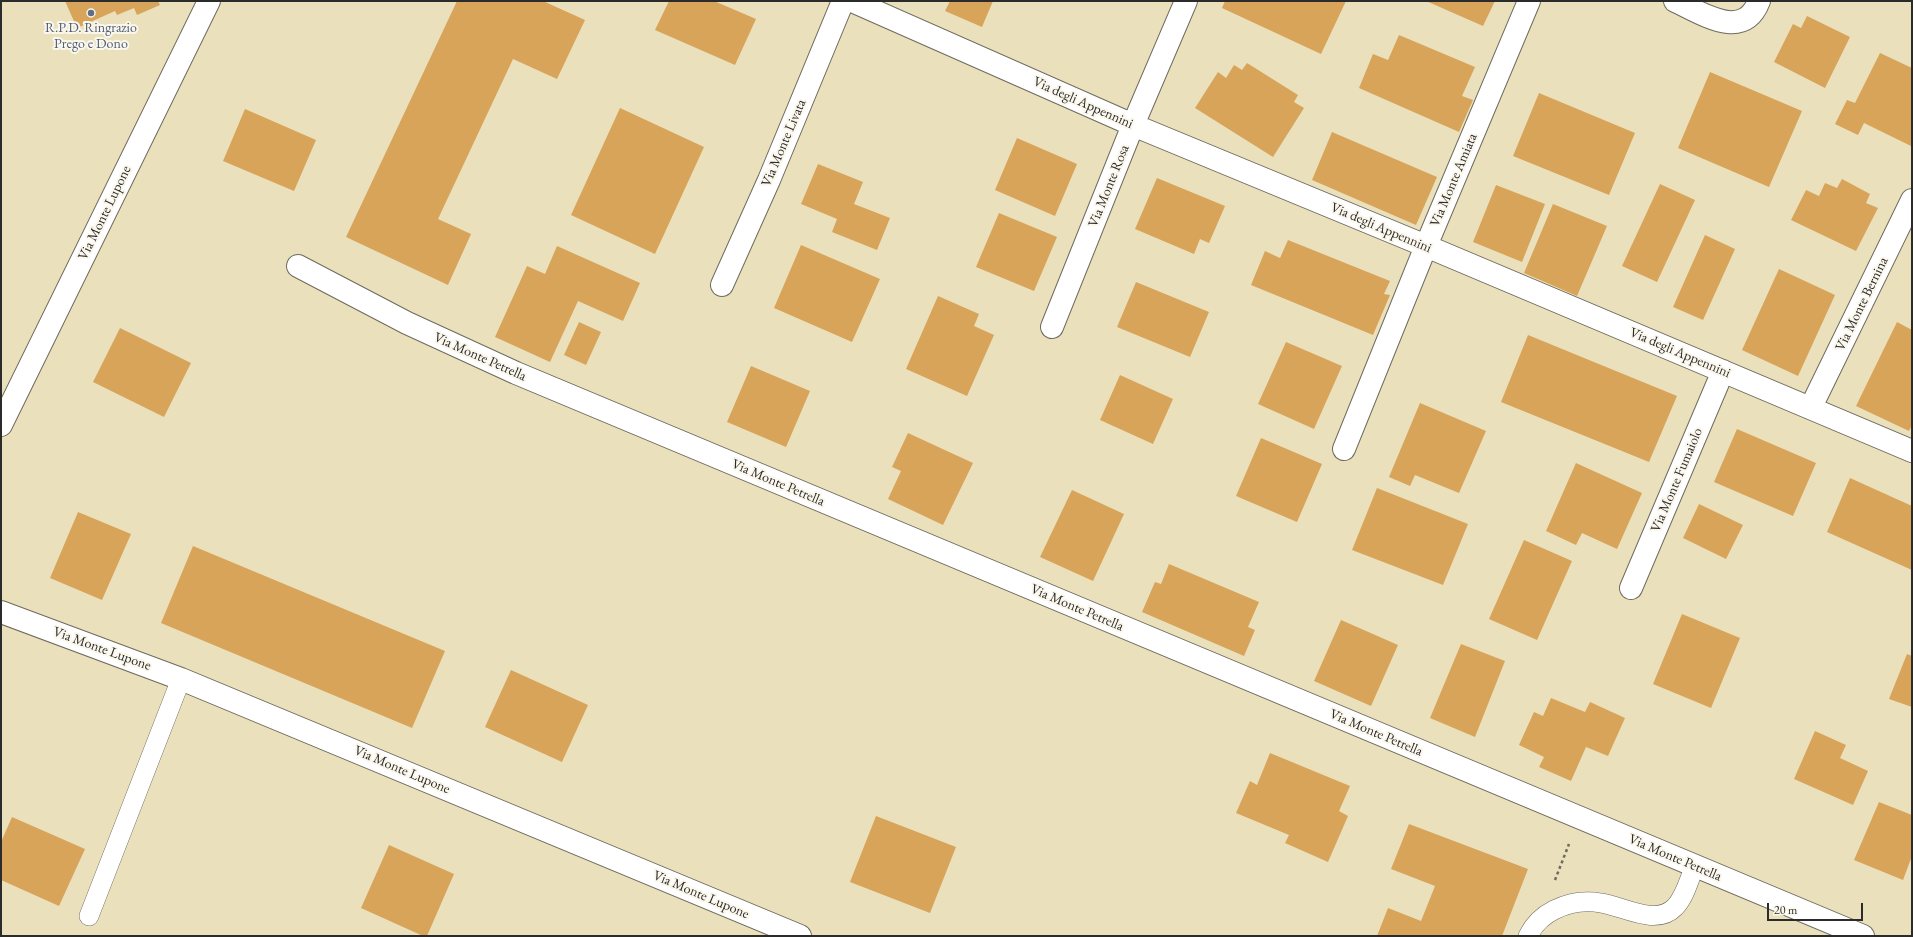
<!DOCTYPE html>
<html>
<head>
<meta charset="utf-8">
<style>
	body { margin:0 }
	#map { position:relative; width:1913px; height:937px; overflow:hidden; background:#eae0bc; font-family:"EB Garamond",serif }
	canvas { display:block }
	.frame { position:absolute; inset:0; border:2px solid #2b2b2b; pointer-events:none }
	.scale { position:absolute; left:1767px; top:903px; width:96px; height:18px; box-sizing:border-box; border:2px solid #2b2b2b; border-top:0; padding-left:5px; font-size:12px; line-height:14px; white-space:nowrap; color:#2b2b2b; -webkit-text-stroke:3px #fbf7ec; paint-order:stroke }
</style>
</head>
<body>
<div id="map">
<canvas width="1913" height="937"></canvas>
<div class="frame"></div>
<div class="scale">20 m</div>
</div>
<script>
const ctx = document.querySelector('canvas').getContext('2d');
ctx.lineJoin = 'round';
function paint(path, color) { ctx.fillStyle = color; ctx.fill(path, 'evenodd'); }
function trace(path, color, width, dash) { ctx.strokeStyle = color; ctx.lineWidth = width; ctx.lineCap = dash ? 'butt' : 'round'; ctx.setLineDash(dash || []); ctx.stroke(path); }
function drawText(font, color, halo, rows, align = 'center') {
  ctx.font = font + ' "EB Garamond",serif'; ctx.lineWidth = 4; ctx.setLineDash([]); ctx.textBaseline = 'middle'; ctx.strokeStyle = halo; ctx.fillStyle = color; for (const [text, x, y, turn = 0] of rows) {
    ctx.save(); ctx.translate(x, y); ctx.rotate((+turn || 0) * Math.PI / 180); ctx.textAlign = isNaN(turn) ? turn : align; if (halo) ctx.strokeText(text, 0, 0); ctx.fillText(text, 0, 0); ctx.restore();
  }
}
paint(new Path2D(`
	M65,1H158L160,5L137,15L134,8L117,15L115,11L77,28Z
	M457,1H543L585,20L557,79L513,59L438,219L471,234L448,285L346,237Z
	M669,1H714L756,19L735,65L655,30Z
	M950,1H993L982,27L945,11Z
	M1225,1H1346L1321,54L1222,8Z
	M1426,1H1495L1483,26Z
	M1807,16L1850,37L1825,88L1774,62L1793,24L1801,28Z
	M1399,35L1475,67L1462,96L1473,100L1459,132L1359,88L1373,54L1388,60Z
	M1880,53L1912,68L1911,146L1864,123L1858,135L1835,124L1847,100L1855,103Z
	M1247,63L1298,95L1294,102L1304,108L1273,157L1195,108L1218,72L1226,78L1234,65L1242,70Z
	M1710,72L1802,111L1769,187L1678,148Z
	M1539,93L1635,133L1609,195L1513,156Z
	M620,108L704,147L655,254L571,215Z
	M245,109L316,140L294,191L223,161Z
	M1332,132L1437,177L1416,225L1312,180Z
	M1017,138L1077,164L1055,216L995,190Z
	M818,164L863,182L854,204L890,218L877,250L832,232L837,219L801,204Z
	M1157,178L1225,206L1209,243L1200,239L1194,254L1135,229Z
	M1842,179L1870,194L1866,203L1878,208L1856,251L1791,220L1806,190L1819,196L1825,183L1837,188Z
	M1660,184L1695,200L1657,282L1622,266Z
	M1496,185L1545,204L1522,262L1473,242Z
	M1553,204L1607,226L1577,296L1524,273Z
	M999,213L1057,237L1034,291L976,267Z
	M1705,235L1735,249L1703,320L1673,307Z
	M1288,240L1390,281L1384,294L1390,295L1373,335L1251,285L1265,251L1280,258Z
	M801,245L880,279L852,342L774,308Z
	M557,246L640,283L623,321L578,301L550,362L495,337L527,266L545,274Z
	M1779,269L1835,295L1798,376L1742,350Z
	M1136,282L1209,312L1190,357L1117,327Z
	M938,296L979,314L974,326L994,335L967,396L906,369Z
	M579,322L601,332L586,365L564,355Z
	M1897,322L1912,330V425L1909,431L1856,406Z
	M120,328L191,363L164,417L93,382Z
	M1528,335L1677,396L1649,462L1501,402Z
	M1286,342L1342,366L1314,429L1258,404Z
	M751,366L810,391L786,447L727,422Z
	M1120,375L1173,399L1153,444L1100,420Z
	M1420,403L1486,431L1459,493L1415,475L1410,486L1389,477Z
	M1737,429L1816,463L1793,516L1714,482Z
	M908,433L973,463L943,525L888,499L901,471L892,467Z
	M1261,438L1322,464L1297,522L1236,496Z
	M1576,463L1642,493L1617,549L1582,533L1576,545L1546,531Z
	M1850,478L1912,506V570L1827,532Z
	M1377,488L1468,524L1443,585L1352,550Z
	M1072,490L1124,514L1093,581L1040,557Z
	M1699,504L1743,525L1726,559L1683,538Z
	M78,512L131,534L102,600L50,578Z
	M1524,540L1572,561L1537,640L1489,619Z
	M193,546L445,651L412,728L161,623Z
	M1169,564L1259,602L1248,627L1255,630L1244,656L1142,612L1155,582L1161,584Z
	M1682,614L1740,638L1711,708L1653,684Z
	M1341,620L1398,645L1371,706L1314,681Z
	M1461,644L1505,661L1475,737L1430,718Z
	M1907,654L1912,656V707L1889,699Z
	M511,670L588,705L562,762L485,727Z
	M1551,698L1585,712L1590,702L1625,718L1608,756L1586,747L1571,781L1539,767L1544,757L1519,745L1534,712L1543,716Z
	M1815,731L1846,745L1840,758L1868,771L1853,805L1794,779Z
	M1270,753L1350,786L1339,811L1348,816L1328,862L1285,843L1289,835L1236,813L1250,781L1257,785Z
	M1879,802L1912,815V856L1903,880L1854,860Z
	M876,816L956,847L930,913L850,882Z
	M12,817L85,849L59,906L1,880V842Z
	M1409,824L1528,869L1502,936H1377L1388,908L1421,921L1435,886L1391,869Z
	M389,845L454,874L427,936H423L361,908Z`), '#d8a45a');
const lane = new Path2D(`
	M89,916L181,679
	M1528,936C1534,924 1542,916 1554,910C1568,903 1585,900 1601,903C1623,906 1656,927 1675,907C1685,897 1689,879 1695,866`);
const street = new Path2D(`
	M852,1L1133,125L1426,246L1912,451
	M1675,1C1702,13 1743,42 1759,1
	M298,266L407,323L516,373L1863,936
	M722,285L769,180L843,1
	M1052,327L1133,125L1186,1
	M1811,407L1912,200
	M1,425L209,1
	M1344,449L1426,246L1529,1
	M1631,588L1723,371
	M1,612L181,679L800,936`);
trace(lane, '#6e6a5e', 20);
trace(street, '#6e6a5e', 24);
trace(new Path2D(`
	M1555,880L1569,844`), '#6e6a5e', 2.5, [3, 3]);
trace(lane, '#fff', 19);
trace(street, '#fff', 22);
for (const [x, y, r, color] of [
	[91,13,4,"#5c6f8a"]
]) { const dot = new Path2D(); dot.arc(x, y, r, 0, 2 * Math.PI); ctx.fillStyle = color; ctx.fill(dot); trace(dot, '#fbf7ec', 1.5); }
drawText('14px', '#4e5e75', '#fbf7ec', [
	["R.P.D. Ringrazio",91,28],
	["Prego e Dono",91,44]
]);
drawText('14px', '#2b2b2b', '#fbf7ec', [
	["Via degli Appennini",1083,103,24],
	["Via Monte Livata",784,143,-67],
	["Via Monte Amiata",1454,180,-67],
	["Via Monte Rosa",1109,186,-68],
	["Via Monte Lupone",105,213,-64],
	["Via degli Appennini",1381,228,23],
	["Via Monte Bernina",1862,304,-64],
	["Via degli Appennini",1680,353,23],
	["Via Monte Petrella",480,357,24],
	["Via Monte Fumaiolo",1677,480,-67],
	["Via Monte Petrella",778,483,23],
	["Via Monte Petrella",1077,608,23],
	["Via Monte Lupone",102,649,20],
	["Via Monte Petrella",1376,733,23],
	["Via Monte Lupone",402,770,23],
	["Via Monte Petrella",1675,858,23],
	["Via Monte Lupone",701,895,23]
]);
</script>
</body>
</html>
